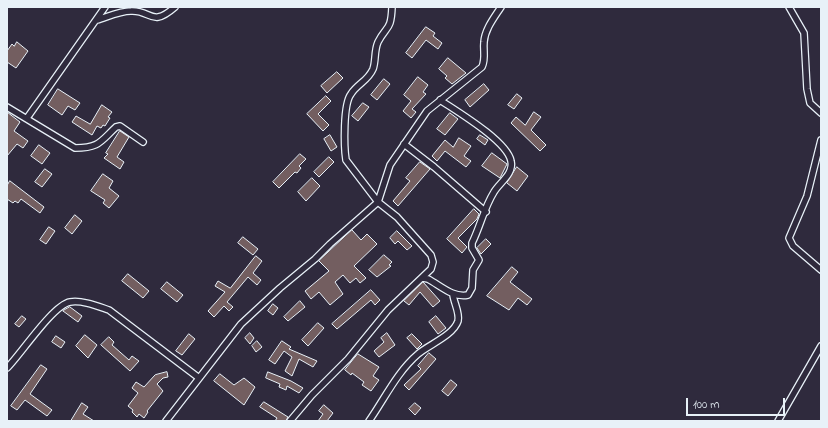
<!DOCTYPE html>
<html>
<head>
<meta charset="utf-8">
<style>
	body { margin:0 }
	#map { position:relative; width:828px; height:428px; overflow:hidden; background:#2f2a3d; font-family:"Indie Flower",sans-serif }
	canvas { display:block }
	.frame { position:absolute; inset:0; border:8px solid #e8f1f8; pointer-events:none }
	.scale { position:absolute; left:686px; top:398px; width:99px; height:18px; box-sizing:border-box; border:2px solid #e8f1f8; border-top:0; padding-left:5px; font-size:12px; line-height:14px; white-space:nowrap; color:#e8f1f8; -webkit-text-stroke:3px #2f2a3d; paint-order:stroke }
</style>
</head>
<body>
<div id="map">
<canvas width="828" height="428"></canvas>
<div class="frame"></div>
<div class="scale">100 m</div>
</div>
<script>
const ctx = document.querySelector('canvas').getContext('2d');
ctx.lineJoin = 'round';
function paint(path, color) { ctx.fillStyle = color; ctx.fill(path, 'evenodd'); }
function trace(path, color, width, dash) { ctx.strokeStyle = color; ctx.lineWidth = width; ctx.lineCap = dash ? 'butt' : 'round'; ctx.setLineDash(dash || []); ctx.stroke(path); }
const building = new Path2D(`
	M426,27L435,33L433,36L442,43L438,49L426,40L412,58L406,53Z
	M17,42L28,51L16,68L7,62V51L12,44L14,46Z
	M448,58L466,73L452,84L445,78L447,76L439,69Z
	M337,72L343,78L327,93L321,86Z
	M418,77L428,85L423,92L426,94L412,109L416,112L411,118L403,111L411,101L404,95Z
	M384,79L390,84L377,100L371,95Z
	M484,84L489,90L470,107L465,100Z
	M58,89L80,103L75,110L68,106L62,115L48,105Z
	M517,94L522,98L514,109L508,105Z
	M326,96L331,101L318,114L329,125L323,131L307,114Z
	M363,103L369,107L358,121L352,116Z
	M102,105L112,112L108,117L110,118L105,126L103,125L101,128L97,126L92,135L72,122L76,116L90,124Z
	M7,112L20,122L14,131L28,141L23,148L17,144L7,156Z
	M534,112L541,117L531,130L546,145L540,151L511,123L516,117L525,125Z
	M450,113L458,119L445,135L437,129Z
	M120,131L129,137L117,157L124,162L120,169L104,158L108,154L106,153Z
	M330,135L337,147L331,151L324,139Z
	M480,135L488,140L485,145L477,139Z
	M459,138L471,146L464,156L471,161L466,167L445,151L437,161L432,156L445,140L453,147Z
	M39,145L50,153L42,164L31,156Z
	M492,153L507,164L500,178L482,166Z
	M300,154L306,159L299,166L301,168L297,173L295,172L279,188L273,182Z
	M329,157L334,162L319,177L314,172Z
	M420,162L430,169L398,206L393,201L410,181L406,178Z
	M517,167L528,176L517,191L507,183Z
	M45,169L52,174L42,187L35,182Z
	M103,174L113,181L109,188L119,196L109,208L103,203L105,200L91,191Z
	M312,178L320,186L306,201L298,192Z
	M10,181L44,207L40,213L21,199L18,203L15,201L13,203L7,199V186Z
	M474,209L479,214L477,219L458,238L467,247L462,253L447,239Z
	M75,215L82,221L72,234L65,228Z
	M49,227L55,231L46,244L40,240Z
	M352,230L361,240L367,234L377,244L354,266L366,278L360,283L356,278L350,283L343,275L335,282L343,294L330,305L319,292L311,299L305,291L329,271L319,261Z
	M397,231L412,246L407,250L398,241L395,244L390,238Z
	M243,237L258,249L253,255L238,243Z
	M486,239L491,244L481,254L477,248Z
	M384,255L392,262L389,265L391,266L377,277L369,270Z
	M256,256L262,261L253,273L261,280L257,285L248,277L227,302L233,307L229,311L224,306L214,317L208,311L225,292L215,286L218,281L230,288Z
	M512,267L518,272L510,282L532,299L527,305L518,298L509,310L487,296Z
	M128,274L149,291L143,298L122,281Z
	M167,282L183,295L177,302L161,289Z
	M423,282L440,301L433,307L420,292L409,305L404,301Z
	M371,290L380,300L375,305L371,300L337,329L332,324Z
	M300,301L305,307L288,321L284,317Z
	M273,304L278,308L273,315L268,311Z
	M70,307L82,316L78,322L63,311Z
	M22,316L26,319L19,327L15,324Z
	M436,316L446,328L438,334L429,322Z
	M318,323L324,328L308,346L302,340Z
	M250,333L254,338L250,344L245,338Z
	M387,333L395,345L379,357L374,351L384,342L381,338Z
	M189,334L195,339L182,355L176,351Z
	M412,334L422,344L417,349L407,338Z
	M85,335L97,345L88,358L76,346Z
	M56,336L65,342L61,348L52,342Z
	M109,337L114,342L112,345L129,360L132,356L139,361L130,371L101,345Z
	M257,341L262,347L256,352L252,346Z
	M282,341L291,347L289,349L317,361L313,367L299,359L292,376L285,371L292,357L284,351L275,364L269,360Z
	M429,353L436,359L409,390L404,385L421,369L418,366Z
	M358,354L379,367L373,376L379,380L371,391L362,385L364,382L352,373L351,375L345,370Z
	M41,365L47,369L30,394L52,410L47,416L25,400L17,410L11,406Z
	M167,372L168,377L163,378L157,384L163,391L147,411L148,412L144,418L139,414L137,417L132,412L133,410L128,406L138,393L132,388L136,382L144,387L155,375Z
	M268,372L291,381L303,388L299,393L287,386L286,390L279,387L280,384L266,378Z
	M220,374L234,385L244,378L255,387L244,405L214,381Z
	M451,380L457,385L448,396L442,391Z
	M264,402L288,417L286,421H275L277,418L260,407Z
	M82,403L88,407L83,414L94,421H71Z
	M415,403L421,408L415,415L409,409Z
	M324,405L333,413L327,421H318L323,414L319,411Z`);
paint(building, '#735e60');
trace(building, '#e8f1f8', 1);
const street = new Path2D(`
	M789,7L804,33L807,89L810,103L821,113
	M97,20C107,17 120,11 131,11C152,10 151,28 175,7
	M7,107L75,148C99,148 100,142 116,127L120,126L143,142
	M27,118L105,7
	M821,140L807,196L789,238L793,246L821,270
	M404,144L434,167L486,212
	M423,278L428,279C441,286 453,298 468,295L472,288L473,270L479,260L472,248V243C480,227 484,208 494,192C499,183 514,174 511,161C507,141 458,112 440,100
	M7,368C21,354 53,305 70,302C82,300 97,306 109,310L199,378
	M166,421L241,324L280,288L315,259L330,244L378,202L390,165L427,111L482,67C486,58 483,51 484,42C485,29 494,18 501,7
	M290,421L312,395L348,359L388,310L431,269L433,262L431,255L397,217L378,202L346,160C344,147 343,104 351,94C357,84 368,81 373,69C376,61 374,51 378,42C387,25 391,31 392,7
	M369,421C385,398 397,372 418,354C428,345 453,336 458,321C460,313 454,303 453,295
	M778,421L821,346`);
trace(street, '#e8f1f8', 8);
trace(street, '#2f2a3d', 5.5);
</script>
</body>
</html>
